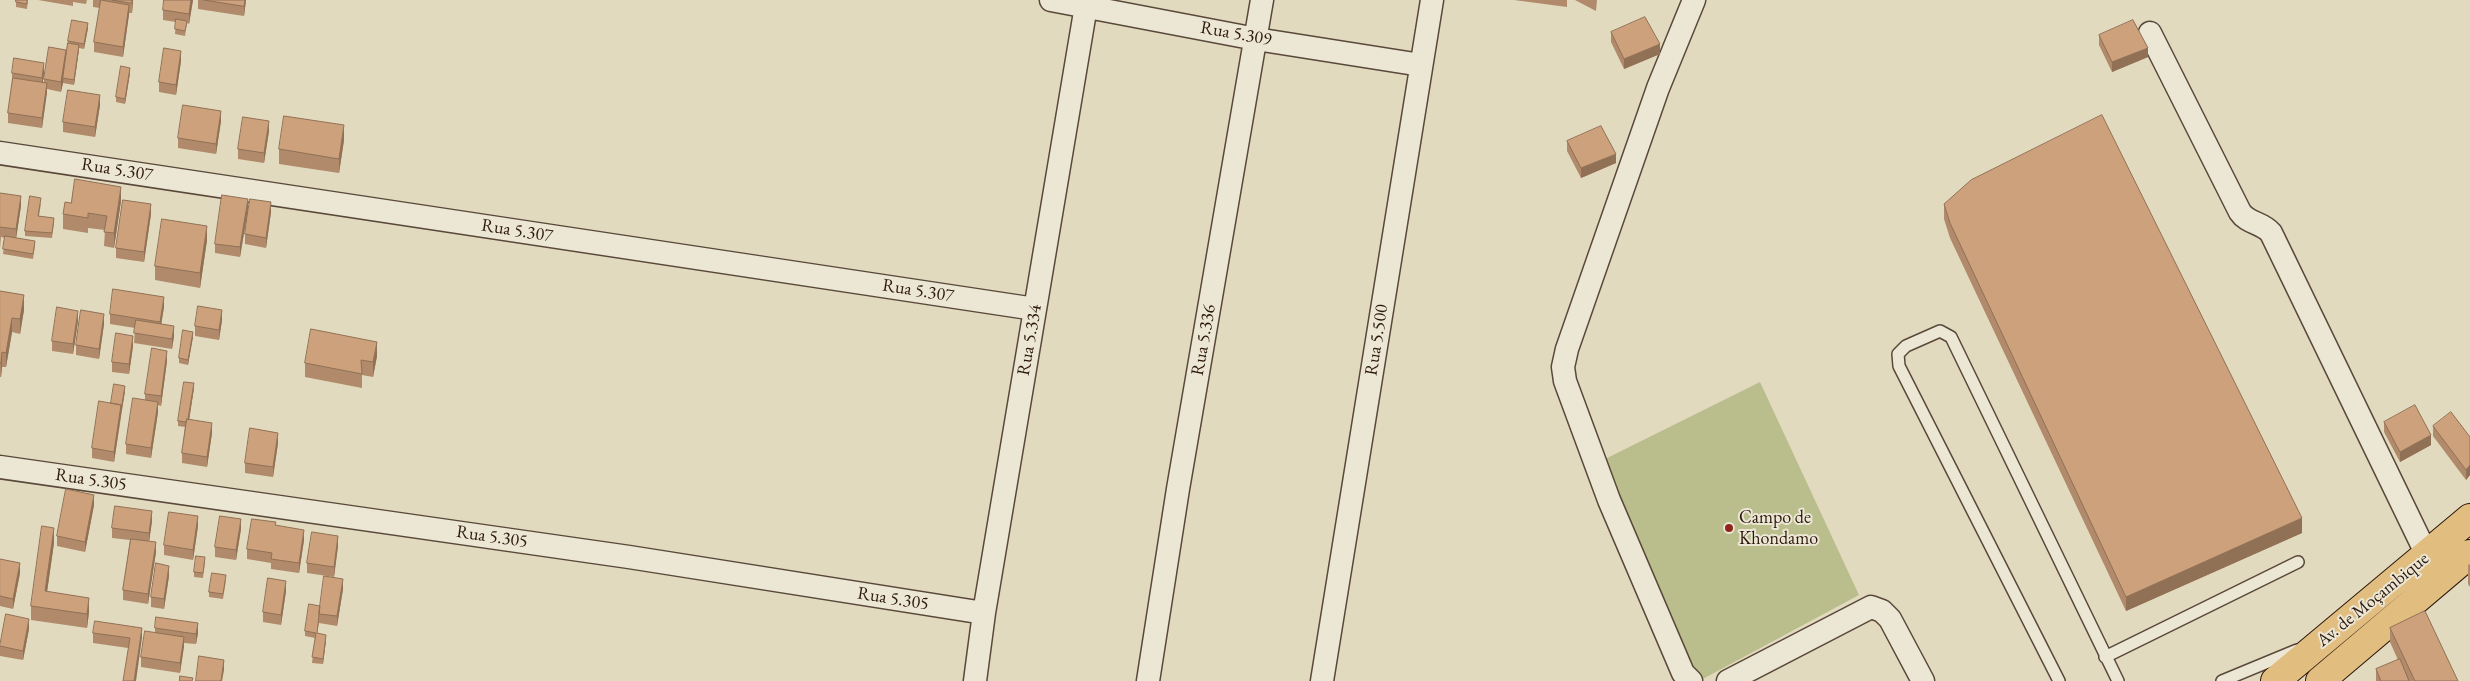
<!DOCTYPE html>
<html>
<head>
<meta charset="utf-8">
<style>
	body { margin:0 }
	canvas { display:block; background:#e2dabe }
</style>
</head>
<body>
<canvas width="2470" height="681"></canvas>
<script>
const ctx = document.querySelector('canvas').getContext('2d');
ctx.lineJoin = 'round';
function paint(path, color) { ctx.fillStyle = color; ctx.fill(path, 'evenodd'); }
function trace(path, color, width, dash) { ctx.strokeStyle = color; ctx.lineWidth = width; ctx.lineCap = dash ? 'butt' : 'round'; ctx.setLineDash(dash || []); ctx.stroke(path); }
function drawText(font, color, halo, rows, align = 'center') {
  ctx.font = font + ' "EB Garamond",serif'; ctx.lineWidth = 4; ctx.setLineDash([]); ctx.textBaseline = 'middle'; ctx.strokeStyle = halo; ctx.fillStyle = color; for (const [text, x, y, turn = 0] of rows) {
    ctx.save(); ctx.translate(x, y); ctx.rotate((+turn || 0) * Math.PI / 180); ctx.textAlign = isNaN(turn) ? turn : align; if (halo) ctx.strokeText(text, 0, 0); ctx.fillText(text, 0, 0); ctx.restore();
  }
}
paint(new Path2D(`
	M1760,382L1859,595L1699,681L1599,462Z`), '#babd8c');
const lane = new Path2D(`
	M2105,657L2298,562
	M2059,681L1899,366L1898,354L1906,346L1940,331L1951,337L2118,681
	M2222,681L2297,650`);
const street = new Path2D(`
	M1051,0L1256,39L1421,65
	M2150,33L2240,212C2248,224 2262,222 2271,233L2427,555
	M0,153L1035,309
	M0,467L629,557L984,613
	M975,681L984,613L1087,0
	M1148,681L1178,489L1262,0
	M1322,681L1432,0
	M1691,681L1683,673L1609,500L1565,381L1563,367L1567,349L1658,88L1694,0
	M1728,681L1871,607L1882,611L1890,619L1923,681`);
const highway = new Path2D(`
	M2275,681L2470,518
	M2320,681L2470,554`);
trace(lane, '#5a483a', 14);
trace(street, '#5a483a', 25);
trace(highway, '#2d180e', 30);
trace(lane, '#ece7d5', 11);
trace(street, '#ece7d5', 22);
trace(highway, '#e1bd7f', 28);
paint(new Path2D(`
	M16,0H28L27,9L16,7Z
	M38,0H87L86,4L73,2V6Z
	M93,0H133L132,13H129L123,57L94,52V42L100,8L93,7Z
	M193,0L189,24L187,23L185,36L175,34L176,22L163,20V10Z
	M198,0H246L244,16L198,9Z
	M1514,0H1567V7Z
	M1575,0H1597L1596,11Z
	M88,28L84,49L79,48L74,85L63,83L61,92L47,89L42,128L8,123V113L12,83V73H44L43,82L44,83V79L66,54L68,41Z
	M1611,32L1660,54L1624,69L1611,42Z
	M2099,35L2148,57L2112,72L2099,45Z
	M181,61L176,95L159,92V82Z
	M130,73L125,104L116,102V97Z
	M100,105L95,137L63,132V122Z
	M221,121L216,154L178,148V138Z
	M269,131L264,163L238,159V149Z
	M344,140L339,173L279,164V149Z
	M1567,141L1616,163L1581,178L1567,151Z
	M0,193L21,206L16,238L35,246L33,259L3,254L5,238L1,237L0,249Z
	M121,201L114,248L104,246L105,230L88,228V233L63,229V214L71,203Z
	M41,203L39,216L54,223L52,238L25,236V231Z
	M1944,204L2302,533L2126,611L1950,238L1944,219Z
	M248,209L240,257L215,253V244Z
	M271,212L266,248L245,244V234Z
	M151,214L144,262L116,258V248Z
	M207,240L200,288L155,280V266Z
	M0,291L24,310L20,334L12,332L6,367H2L1,377H0Z
	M164,307L161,324L174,336L172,349L134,343L135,328L110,324V314Z
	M222,320L219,340L195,336V326Z
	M78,321L73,354L52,351V341Z
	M104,324L99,359L76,355V345Z
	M193,337L188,365L179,363V358Z
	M133,346L129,374L112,372V362Z
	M377,356L373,377L362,375V388L305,377V363Z
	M167,361L161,406L158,405V412L151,458L126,454V444L145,400V394Z
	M194,388L189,419L212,433L207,467L182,463V453L185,427L178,426V421Z
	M125,391L114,462L92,458V448L111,403Z
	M2384,422L2431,445L2400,462L2384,432Z
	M2433,426L2470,437V475L2466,480L2433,436Z
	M278,443L273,477L245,473V463Z
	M94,505L85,552L57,546V536Z
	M152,521L149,541L156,552L148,604L123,600V590L130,540L112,538V528Z
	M276,525L304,540L299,573L271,569V563L247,559V549Z
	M198,526L193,560L164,555V545Z
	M241,529L236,560L215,557V547Z
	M54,543L47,592L89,612L87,628L31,620V606Z
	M338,546L334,577L307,573V563Z
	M0,559L20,573L13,609L0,606Z
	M205,562L203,578L194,577V572Z
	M2470,564V587L2468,584V565Z
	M169,576L164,609L151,607V597Z
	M226,580L223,599L209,597V592Z
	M343,589L337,626L319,623L317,633L326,640L323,664L312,663L315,638L305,636V631L320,606Z
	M286,591L281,625L263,622V612Z
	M155,628L198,633L196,644L184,643L180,673L141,667V657L155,633Z
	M2390,628L2458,681H2376V669L2398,660L2390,642Z
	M29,629L23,660L0,656V646Z
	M93,633L142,638L128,648L93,643Z`), '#b08a6a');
paint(new Path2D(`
	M132,0H133L132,13Z
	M191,0H193L189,24V14Z
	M245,0H246L244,16V6Z
	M129,5V15L123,57V47Z
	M88,23V28L84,49V44Z
	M1660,44V54L1624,69V59Z
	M79,45V50L74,85V80Z
	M2148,48V57L2112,72V62Z
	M66,50L63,83L61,92V82Z
	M181,51V61L176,95V85Z
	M44,63V73L42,88V78Z
	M130,68V73L125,104V99Z
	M47,83V93L42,128V118Z
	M100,95V105L95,137V127Z
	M221,111V121L216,154V144Z
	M269,121V131L264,163V153Z
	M344,125V140L339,173V159Z
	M1616,154V163L1581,178V168Z
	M121,187V201L114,248V233Z
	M21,196V206L16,239V229Z
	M248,199V209L240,257V247Z
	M271,202V212L266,248V238Z
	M151,204V214L144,262V252Z
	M207,226V240L200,288V273Z
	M24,295V310L20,334V319Z
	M164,297V307L160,332V322Z
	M222,310V320L219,340V330Z
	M78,311V321L73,354V344Z
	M104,314V324L99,359V349Z
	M12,318V332L6,367V353Z
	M174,326V336L172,349V339Z
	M193,332V337L188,365V360Z
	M133,336V346L129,374V364Z
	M377,342V356L373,377V362Z
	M167,351V361L161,406V396Z
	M2,352V367L1,377V363Z
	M194,383V388L188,428V423Z
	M125,386V391L121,415V410Z
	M158,402V412L151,458V448Z
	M121,405V415L114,462V452Z
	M212,423V433L207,467V457Z
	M278,433V443L273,477V467Z
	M2431,435V445L2400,462V452Z
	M2470,465V475L2466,480V470Z
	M94,495V505L85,552V542Z
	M152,511V521L149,543V533Z
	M198,516V526L193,560V550Z
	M2302,518V533L2126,611V597Z
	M241,519V529L236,560V550Z
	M54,528V543L45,606V591Z
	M304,530V540L299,573V563Z
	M338,536V546L334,577V567Z
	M156,542V552L148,604V594Z
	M20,563V573L13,609V599Z
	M169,566V576L164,609V599Z
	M343,579V589L337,626V616Z
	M286,581V591L281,625V615Z
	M89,598V612L87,628V614Z
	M29,619V629L23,660V651Z
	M198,623V633L196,644V634Z
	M142,628V638L136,681H134Z
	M326,635V640L323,664V659Z
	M184,637V647L180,673V663Z
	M224,660V670L222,681H221Z`), '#907156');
const building = new Path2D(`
	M16,0H27V4L16,2Z
	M101,0L129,5L123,47L94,42Z
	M112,0H132V3Z
	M164,0H191L189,14L163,10Z
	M204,0H245L244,6Z
	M1645,17L1660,44L1624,59L1611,32Z
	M176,19L187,21L185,31L175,29Z
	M72,20L88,23L84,44L68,41Z
	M2133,20L2148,48L2112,62L2099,35Z
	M68,43L79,45L74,80L63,78Z
	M49,47L66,50L61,82L44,79Z
	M164,48L181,51L176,85L159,82Z
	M14,58L44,63L42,78L12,73Z
	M121,66L130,68L125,99L116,97Z
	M13,78L47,83L42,118L8,113Z
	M68,90L100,95L95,127L63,122Z
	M183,105L221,111L216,144L178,138Z
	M2102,115L2302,518L2126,597L1950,223L1944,204L1971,180Z
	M284,116L344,125L339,159L279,149Z
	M243,117L269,121L264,153L238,149Z
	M1601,126L1616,154L1581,168L1567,141Z
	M75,179L121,187L114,233L104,232L107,216L88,213V218L63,214L65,202L71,203Z
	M0,193L21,196L16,229L0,227Z
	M222,195L248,199L240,247L215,244Z
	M30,196L41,198L38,216L54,218L52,233L25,231Z
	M250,199L271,202L266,238L245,234Z
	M123,200L151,204L144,252L116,248Z
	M162,219L207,226L200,273L155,266Z
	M5,236L35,241L33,254L3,249Z
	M113,289L164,297L160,322L110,314Z
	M0,291L24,295L20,319L12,318L6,353L2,352L1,363H0Z
	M198,306L222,310L219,330L195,326Z
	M57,307L78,311L73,344L52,341Z
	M81,310L104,314L99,349L76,345Z
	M136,320L174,326L172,339L134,333Z
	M311,329L377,342L373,362L361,360L362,374L305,363Z
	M183,330L193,332L188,360L179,358Z
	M116,333L133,336L129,364L112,362Z
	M152,348L167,351L161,396L145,394Z
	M184,382L194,383L188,419H187L186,422L178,421Z
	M114,384L125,386L121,410V405L111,403Z
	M133,398L158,402L151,448L126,444Z
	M99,401L121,405L114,452L92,448Z
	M2415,405L2431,435L2400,452L2384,422Z
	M2451,412L2470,437V465L2466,470L2433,426Z
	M187,419L212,423L207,457L182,453Z
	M250,428L278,433L273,467L245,463Z
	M66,489L94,495L85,542L57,536Z
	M115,506L152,511L149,533L112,528Z
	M169,512L198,516L193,550L164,545Z
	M220,516L241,519L236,550L215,547Z
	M252,519L276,522L275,525L304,530L299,563L271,559L272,553L247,549Z
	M42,526L54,528L45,591L89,598L87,614L31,606Z
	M312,532L338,536L334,567L307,563Z
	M131,539L156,542L148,594L123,590Z
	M196,556L205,557L203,573L194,572Z
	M0,559L20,563L13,599L0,596Z
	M156,563L169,566L164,599L151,597Z
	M212,573L226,575L223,594L209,592Z
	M324,576L343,579L337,616L319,614Z
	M268,578L286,581L281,615L263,612Z
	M309,604L320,606L317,633L326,635L323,659L312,657L316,633L305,631Z
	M2425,611L2458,681H2415L2390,628Z
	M6,614L29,619L23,651L0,646Z
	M156,617L198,623L196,634L155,628Z
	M95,621L142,628L134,681H123L130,638L93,633Z
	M145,631L184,637L180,663L141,657Z
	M199,656L224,660L221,681H196Z
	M2400,659L2409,681H2381L2376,669Z
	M180,676L193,678L192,681H180Z`);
paint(building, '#cda17b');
trace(building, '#907156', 1);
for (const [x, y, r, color] of [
	[1729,528,5,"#8f2418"]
]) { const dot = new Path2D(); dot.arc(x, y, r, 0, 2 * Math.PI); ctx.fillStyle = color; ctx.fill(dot); trace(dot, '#ece7d5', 2); }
drawText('18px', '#2d180e', '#ece7d5', [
	["Rua 5.309",1236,34,10],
	["Rua 5.307",117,170,9],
	["Rua 5.307",517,231,9],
	["Rua 5.307",918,291,9],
	["Rua 5.334",1030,340,-80],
	["Rua 5.336",1204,340,-80],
	["Rua 5.500",1377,340,-81],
	["Rua 5.305",91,480,8],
	["Rua 5.305",492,537,8],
	["Rua 5.305",893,599,9],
	["Av. de Moçambique",2373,600,-39]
]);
drawText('18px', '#2d180e', '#ece7d5', [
	["Campo de",1739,518],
	["Khondamo",1739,539]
], 'left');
</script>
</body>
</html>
